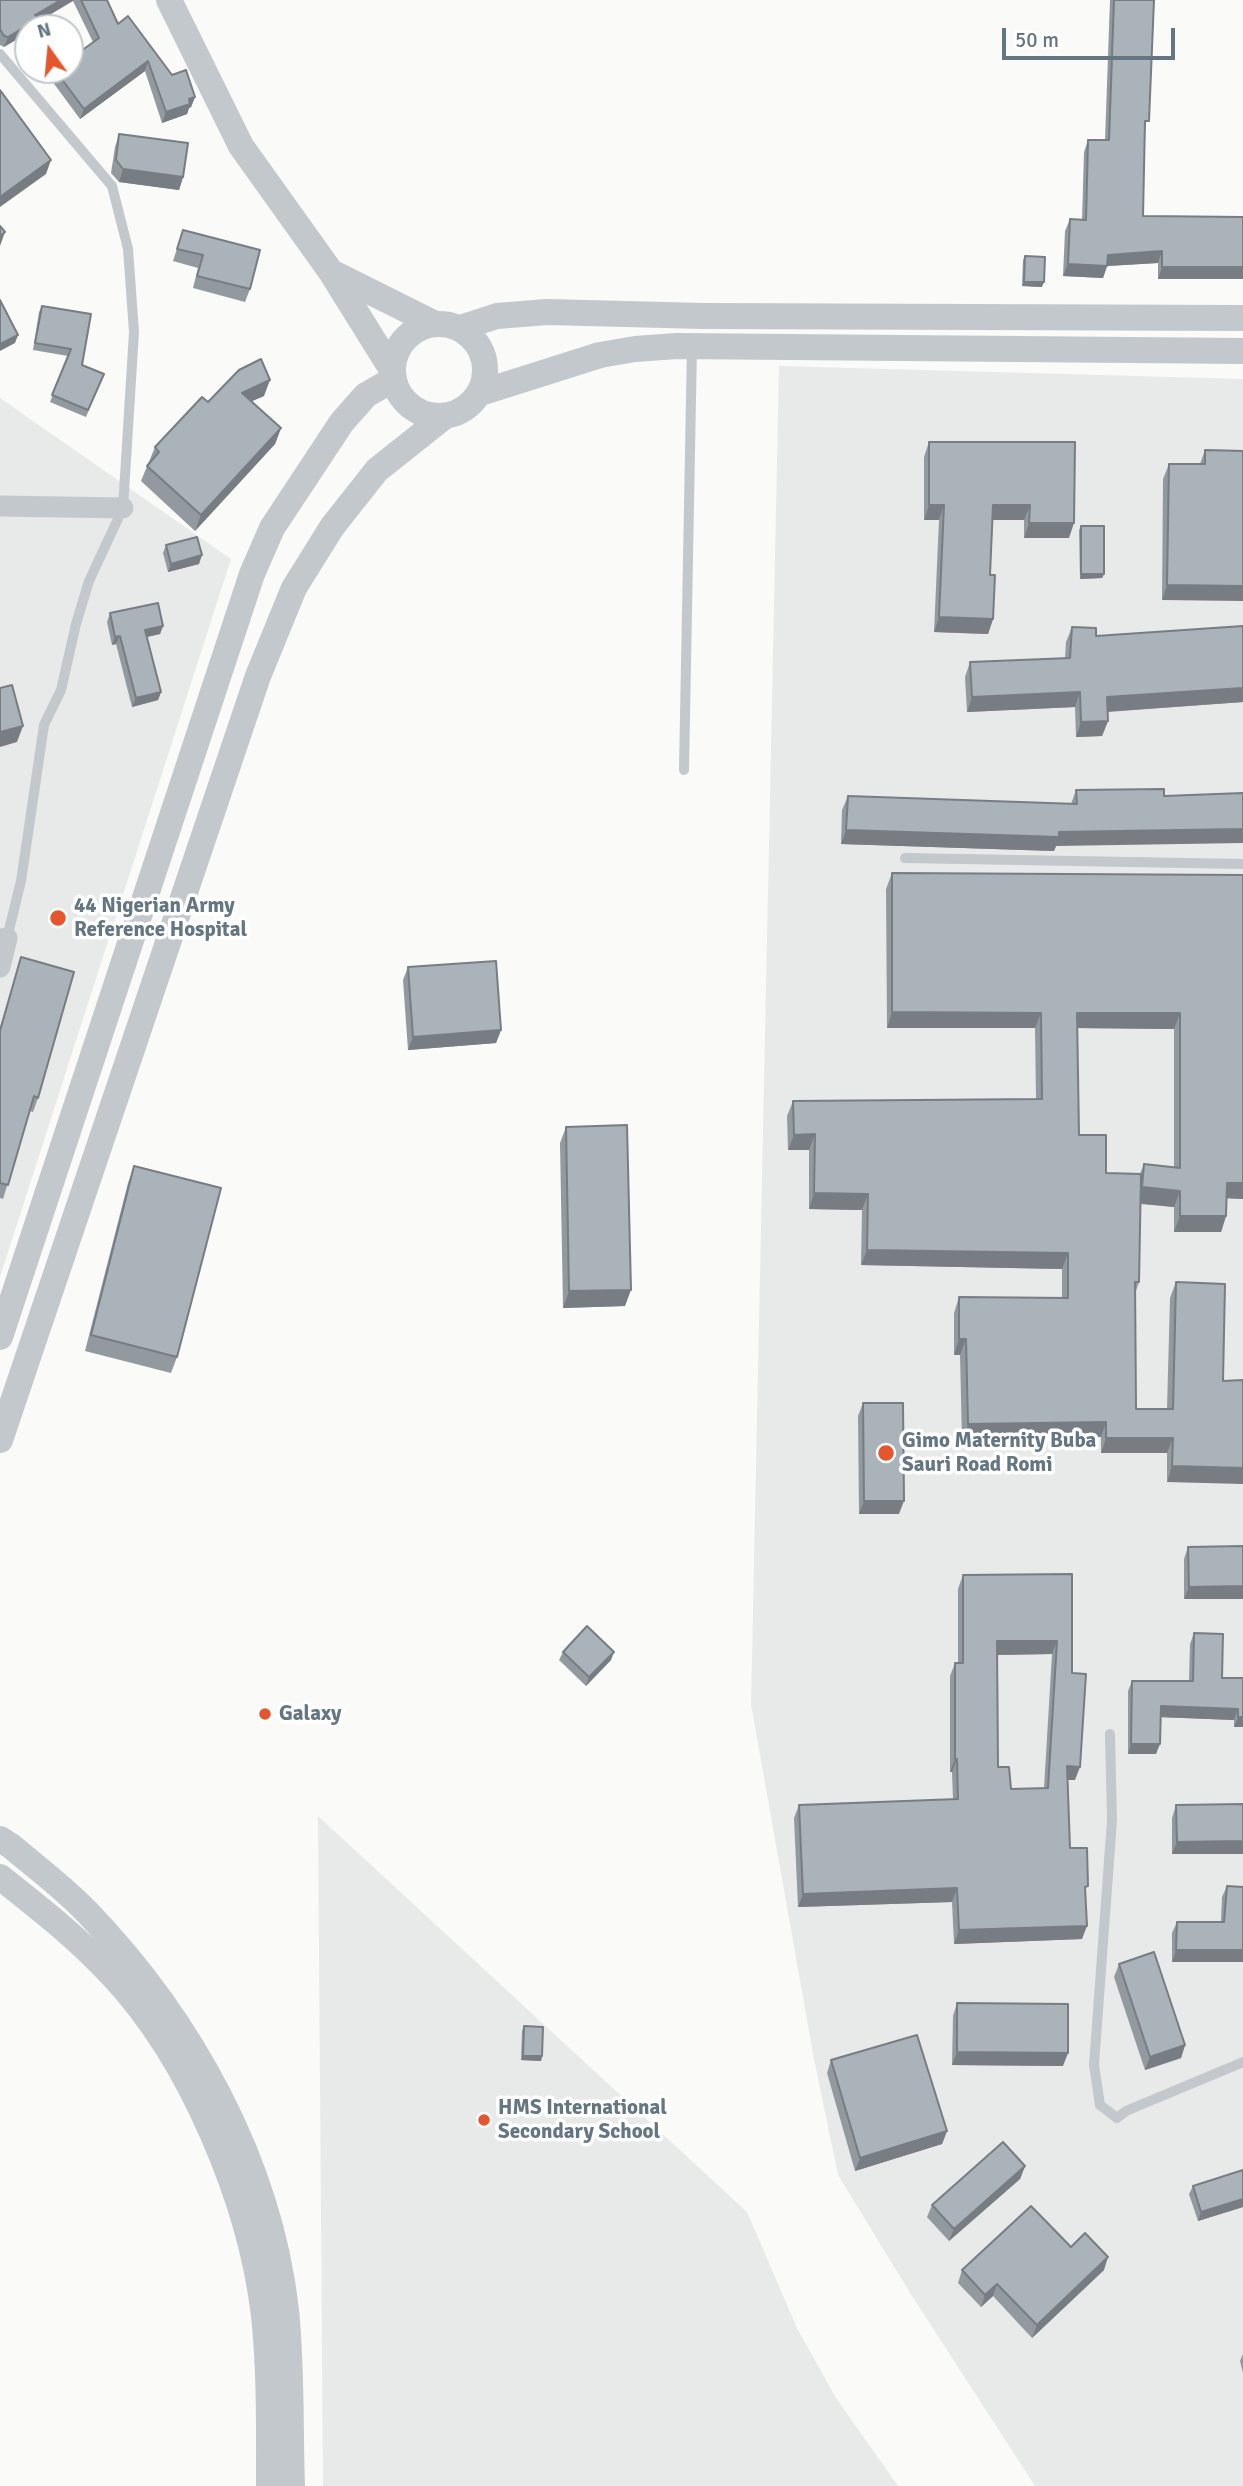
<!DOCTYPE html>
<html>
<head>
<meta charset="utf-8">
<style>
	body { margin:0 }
	#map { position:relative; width:1243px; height:2486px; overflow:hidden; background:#fafaf8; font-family:Signika,sans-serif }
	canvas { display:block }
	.north { position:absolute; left:14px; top:14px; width:70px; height:70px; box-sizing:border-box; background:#fff; border:2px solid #c1c8cd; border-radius:50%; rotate:345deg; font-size:19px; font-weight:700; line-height:28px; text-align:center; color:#657683 }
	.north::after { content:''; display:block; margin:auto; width:24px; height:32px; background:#e4572e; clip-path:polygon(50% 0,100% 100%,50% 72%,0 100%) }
	.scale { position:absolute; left:1002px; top:28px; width:173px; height:32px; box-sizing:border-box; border:4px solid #657683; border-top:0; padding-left:9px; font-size:21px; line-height:24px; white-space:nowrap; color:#657683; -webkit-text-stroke:5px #fff; paint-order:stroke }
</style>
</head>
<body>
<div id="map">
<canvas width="1243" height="2486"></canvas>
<div class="north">N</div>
<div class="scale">50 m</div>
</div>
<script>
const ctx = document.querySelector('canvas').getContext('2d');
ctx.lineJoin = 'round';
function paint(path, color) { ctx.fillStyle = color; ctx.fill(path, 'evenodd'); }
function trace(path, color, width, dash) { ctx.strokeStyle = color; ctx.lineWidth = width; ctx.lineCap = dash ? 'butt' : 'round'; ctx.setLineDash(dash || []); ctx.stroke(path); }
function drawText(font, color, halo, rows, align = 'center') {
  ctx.font = font + ' Signika,sans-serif'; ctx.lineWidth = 7; ctx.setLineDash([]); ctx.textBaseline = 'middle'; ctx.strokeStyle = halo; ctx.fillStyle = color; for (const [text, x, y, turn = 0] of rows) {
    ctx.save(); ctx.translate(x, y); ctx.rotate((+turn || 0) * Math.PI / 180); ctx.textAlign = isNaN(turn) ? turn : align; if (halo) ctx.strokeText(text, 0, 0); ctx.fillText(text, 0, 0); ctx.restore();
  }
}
paint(new Path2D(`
	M779,366L1243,379V2486H1035L912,2296L838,2175L814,2059L751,1704Z
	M0,398L231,559L0,1277Z
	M318,1816L747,2212L797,2328L836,2398L898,2486H323Z`), '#e8e9e9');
trace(new Path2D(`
	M0,54L112,186L128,249L134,332L123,508L89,581L76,624L61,690L44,725L21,881L7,938
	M684,770L692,346
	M905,858L1243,864
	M1110,1734L1112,1820L1094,2065L1100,2105L1117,2118L1126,2111L1243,2062`), '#c3c8cc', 10);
trace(new Path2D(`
	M0,506L123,508
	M0,939L7,938L0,967`), '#c3c8cc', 21);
trace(new Path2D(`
	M169,0L241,146L331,272L392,370
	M331,272L435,324
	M393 370a46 46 0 1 1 92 0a46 46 0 1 1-92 0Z
	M460,328L497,316L547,312L703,316L1243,318
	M480,393L600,355L635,349L677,346L1243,351
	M0,1337L252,574L272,528L342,422L366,395L394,379
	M0,1440L258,676L294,588L332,527L377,470L445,416
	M0,1839L11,1846C36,1867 64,1888 87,1912C190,2019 269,2161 286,2310C292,2367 290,2429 292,2486
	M0,1877C39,1908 78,1938 112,1975C191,2059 251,2202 264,2316C270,2372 269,2429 269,2486`), '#c3c8cc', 26);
paint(new Path2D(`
	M0,0H107L118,24L195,97L191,107L189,108L187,114L162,123L145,71L80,119L52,81L55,70L93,42L73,1L36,23L34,28H28L4,47L0,45Z
	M1110,0H1154L1145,132L1143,216L1243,217L1158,279V263L1107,266L1103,278L1063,276L1065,231L1070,219L1082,220L1084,152L1088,140H1105Z
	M119,134L183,177L179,190L119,182L111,173L115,147Z
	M183,230L250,289L245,302L193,288L198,268L173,261Z
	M1025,256L1042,287L1022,286L1023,260Z
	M42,306L82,365L104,374L86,417L50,402L68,356L33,350L39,312Z
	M264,396L252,401L281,428L275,444L195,531L141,481L155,447L208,402Z
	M929,442H1075L1069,538H1024V520H993L990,575L993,619L988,634L934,632L939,520H924V457Z
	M1205,450L1243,451L1162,600L1163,479L1169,464H1200Z
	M1081,526L1104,574L1102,578L1080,579L1079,530Z
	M166,545L199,564L168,572L163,553Z
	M110,613L163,626L160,634L147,637L161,692L158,700L132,707L116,644L112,645L107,622Z
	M1243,626V702L1108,712V721L1102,736L1076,737L1075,707L967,712L965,677L970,662L1065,658L1066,642L1072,627L1096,636Z
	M1164,789L1056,846L1054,851L841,844L842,810L848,796L1071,804L1076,790Z
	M892,873L1243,875V1199L1227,1198L1226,1216L1221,1232H1174V1207L1140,1204L1139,1282L1136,1291V1409H1167L1170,1298L1176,1282L1223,1381L1167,1482V1453H1101V1437L962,1440L960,1355H954V1313L959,1297L1062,1298V1269L861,1265L862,1210L809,1209V1150H788L787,1116L793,1101L1036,1099L1035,1028H887L886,889ZM1077,1028L1174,1029V1167L1144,1164L1140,1174L1106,1173L1079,1135Z
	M21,957L38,1098L33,1112L30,1111L3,1199L0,1198V1027Z
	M408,967L501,1030L496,1043L408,1050L403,980Z
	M566,1127L625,1306L563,1308L560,1143Z
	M134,1166L177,1357L171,1373L85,1351L128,1183Z
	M863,1403L899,1514H859L858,1416Z
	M1243,1546L1184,1599V1559L1188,1547Z
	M1072,1574V1673L1075,1780H1068L1070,1848L1086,1894L1082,1939L954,1944L952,1902L798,1907L794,1818L799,1805L953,1799L952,1772H950V1676L955,1663H958V1589L963,1575ZM1052,1654L1044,1788L1011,1789L998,1767L997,1655Z
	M1194,1633L1222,1678H1243V1727H1234V1720L1160,1717L1156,1754H1128V1691L1132,1681H1189L1190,1644Z
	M563,1652L611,1660L586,1686L559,1660Z
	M1243,1804V1854H1172V1818L1176,1805Z
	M1227,1886L1243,1887V1962H1172V1933L1177,1922H1221L1222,1897Z
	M1119,1964L1185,2045L1181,2058L1145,2070L1114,1977Z
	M957,2003L1063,2066L952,2065L953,2016Z
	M524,2026L542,2056L541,2061L521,2060L522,2031Z
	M831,2060L947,2131L942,2144L855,2171L827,2073Z
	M1025,2166L1020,2179L949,2241L927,2217L932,2205Z
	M1243,2170V2207L1198,2221L1189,2194L1193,2186Z
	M1071,2247L1104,2270L1032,2338L993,2296L981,2307L958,2283L962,2270Z
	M1243,2354V2373L1240,2361Z`), '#929a9f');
paint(new Path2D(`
	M61,0H74L36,23L34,28H28V33L4,47L8,37L35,15Z
	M148,61L145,71L80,119L84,109Z
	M195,97L191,107L189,108L187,114L162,123L166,112L189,99Z
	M51,160L46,174L0,207V197Z
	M123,169L183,177L179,190L119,182Z
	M5,232L0,246V236Z
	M1162,251L1158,263L1107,266L1103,278L1063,276L1068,264L1108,255Z
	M1162,267H1243V279H1158Z
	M1024,282H1044L1042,287L1022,286Z
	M18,335L15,343L0,351V344Z
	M270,380L264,396L236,408L242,393Z
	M281,428L275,444L195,531L201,515Z
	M929,505H944L939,520H924Z
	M993,505H1030L1024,520H988Z
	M1029,523H1074L1069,538H1024Z
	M202,555L199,564L168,572L171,564Z
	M1081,574H1104L1102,578L1080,579Z
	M1167,585L1243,586V601L1162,600Z
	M939,617L993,619L988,634L934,632Z
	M163,626L160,634L142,638L145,630Z
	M120,636L116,644L112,645L115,637Z
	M1243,688V702L1102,712L1107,697Z
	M161,692L158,700L132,707L136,698Z
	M1080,692L1075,707L967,712L972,697Z
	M1108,721L1102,736L1076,737L1081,722Z
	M23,726L17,742L0,747V732Z
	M1243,829V843L1056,846L1054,851L841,844L846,830L1059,832Z
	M892,1012L1041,1013L1035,1028H887Z
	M1077,1013H1180L1174,1029L1072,1028Z
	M501,1030L496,1043L408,1050L413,1037Z
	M815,1134L809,1150H788L794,1135Z
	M1227,1183H1243V1199L1221,1198Z
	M1142,1187L1180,1191L1174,1207L1136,1203Z
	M814,1193L868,1194L862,1210L809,1209Z
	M1180,1216H1226L1221,1232H1174Z
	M867,1250L1068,1253L1062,1269L861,1265Z
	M631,1290L625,1306L563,1308L569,1291Z
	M959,1339H966L960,1355H954Z
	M1106,1422L1101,1437L962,1440L968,1424Z
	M1106,1438H1173L1167,1453H1101Z
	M1172,1466L1243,1468V1484L1167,1482Z
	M864,1501H904L899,1514H859Z
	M1243,1586V1599H1184L1189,1587Z
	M997,1641H1057L1052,1654L993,1655Z
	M614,1652L611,1660L586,1686L589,1677Z
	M1161,1706L1238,1709L1234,1720L1157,1717Z
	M1238,1717H1243V1727H1234Z
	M1131,1744H1160L1156,1754H1128Z
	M955,1759H957L952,1772H950Z
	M1067,1766L1080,1767L1075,1780H1062Z
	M1243,1841V1854H1172L1177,1842Z
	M957,1888L952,1902L798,1907L803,1894Z
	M1087,1926L1082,1939L954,1944L959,1930Z
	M1176,1950H1243V1962H1172Z
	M1185,2045L1181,2058L1145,2070L1150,2057Z
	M957,2052L1068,2053L1063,2066L952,2065Z
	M523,2056H542L541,2061L521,2060Z
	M947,2131L942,2144L855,2171L860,2158Z
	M1025,2166L1020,2179L949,2241L954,2229Z
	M1243,2199V2207L1198,2221L1201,2212Z
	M1108,2257L1104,2270L1032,2338L1037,2325Z
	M997,2284L993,2296L981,2307L985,2295Z`), '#777d82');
const building = new Path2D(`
	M0,0H61L35,15L38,19L8,37L4,36L0,29Z
	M81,0H107L118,24L128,16L172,75L186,70L195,97L189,99L190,104L166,112L148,61L84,109L55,70H70V59L99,38Z
	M1114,0H1154L1149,121H1145L1143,216L1243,217V267H1162V251L1108,255L1107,266L1068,264L1070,219L1086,220L1088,140H1109Z
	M0,90L51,160L0,197Z
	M119,134L188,143L183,177L123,169L116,160Z
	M0,226L5,232L0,236Z
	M183,230L260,250L250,289L197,276L203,255L177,249Z
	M1025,256L1045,257L1044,282H1024Z
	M0,300L18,335L0,344Z
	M42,306L91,314L82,365L104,374L88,410L52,395L71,349L35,343Z
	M261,359L270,380L242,393L281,428L201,515L147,466L159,452L155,447L202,397L208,402L239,370Z
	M929,442H1075L1074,523H1029L1030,505H993L990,575H995L993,619L939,617L944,505H929Z
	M1205,450L1243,451V586L1167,585L1169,464H1205Z
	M1081,526H1104V574H1081Z
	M197,537L202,555L171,564L166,545Z
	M158,603L163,626L145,630L161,692L136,698L120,636L115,637L110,613Z
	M1243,626V688L1107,697L1108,721L1081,722L1080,692L972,697L970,662L1070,658L1072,627L1096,628V636Z
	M12,685L23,726L0,732V688Z
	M1164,789V796L1243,793V829L1059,832V837L846,830L848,796L1077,804L1076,790Z
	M892,873L1243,875V1183H1227L1226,1216H1180V1191L1142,1187L1144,1164L1180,1168V1013H1077L1079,1135H1106V1173L1141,1174L1139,1282H1135L1136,1409H1173L1176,1282L1225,1284L1223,1381L1243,1380V1468L1172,1466L1173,1438H1106V1422L968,1424L966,1339H959V1297L1068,1298V1253L867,1250L868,1194L814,1193L815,1134L794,1135L793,1101L1042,1099L1041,1013L892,1012Z
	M21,957L74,972L38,1098L34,1096L8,1185L0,1183V1031Z
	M496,961L501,1030L413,1037L408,967Z
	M627,1125L631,1290L569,1291L566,1127Z
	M134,1166L221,1188L177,1357L91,1335Z
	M863,1403H903L904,1501H864Z
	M1243,1546V1586L1189,1587L1188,1547Z
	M1072,1574V1673L1086,1674L1080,1767L1067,1766L1070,1848H1087L1088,1886L1085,1887L1087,1926L959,1930L957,1888L803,1894L799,1805L958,1799L957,1759H955V1663H963V1575ZM997,1641H1057L1048,1788L1011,1789L1009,1767H998Z
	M587,1626L614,1652L589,1677L563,1652Z
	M1194,1633L1223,1634L1222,1678H1243V1717H1238V1709L1161,1706L1160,1744H1131L1132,1681H1193Z
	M1243,1804V1841L1177,1842L1176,1805Z
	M1227,1886L1243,1887V1950H1176L1177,1922H1224Z
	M1154,1952L1185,2045L1150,2057L1119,1964Z
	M957,2003L1068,2004V2053L957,2052Z
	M524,2026L543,2027L542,2056H523Z
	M917,2035L947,2131L860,2158L831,2060Z
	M1003,2142L1025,2166L954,2229L932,2205Z
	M1243,2170V2199L1201,2212L1193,2186Z
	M1031,2206L1071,2247L1085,2233L1108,2257L1037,2325L997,2284L985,2295L962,2270Z`);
paint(building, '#aab3b9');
trace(building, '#777d82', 2);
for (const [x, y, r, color] of [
	[58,918,9,"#e4572e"],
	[886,1453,9,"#e4572e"],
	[265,1714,7,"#e4572e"],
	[484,2120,7,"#e4572e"]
]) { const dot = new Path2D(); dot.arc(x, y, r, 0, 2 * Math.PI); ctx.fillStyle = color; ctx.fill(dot); trace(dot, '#fff', 2.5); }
drawText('bold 21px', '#657683', '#fff', [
	["44 Nigerian Army",74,906],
	["Reference Hospital",74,930],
	["Gimo Maternity Buba",902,1441],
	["Sauri Road Romi",902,1465],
	["Galaxy",279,1714],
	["HMS International",498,2108],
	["Secondary School",498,2132]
], 'left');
</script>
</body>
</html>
